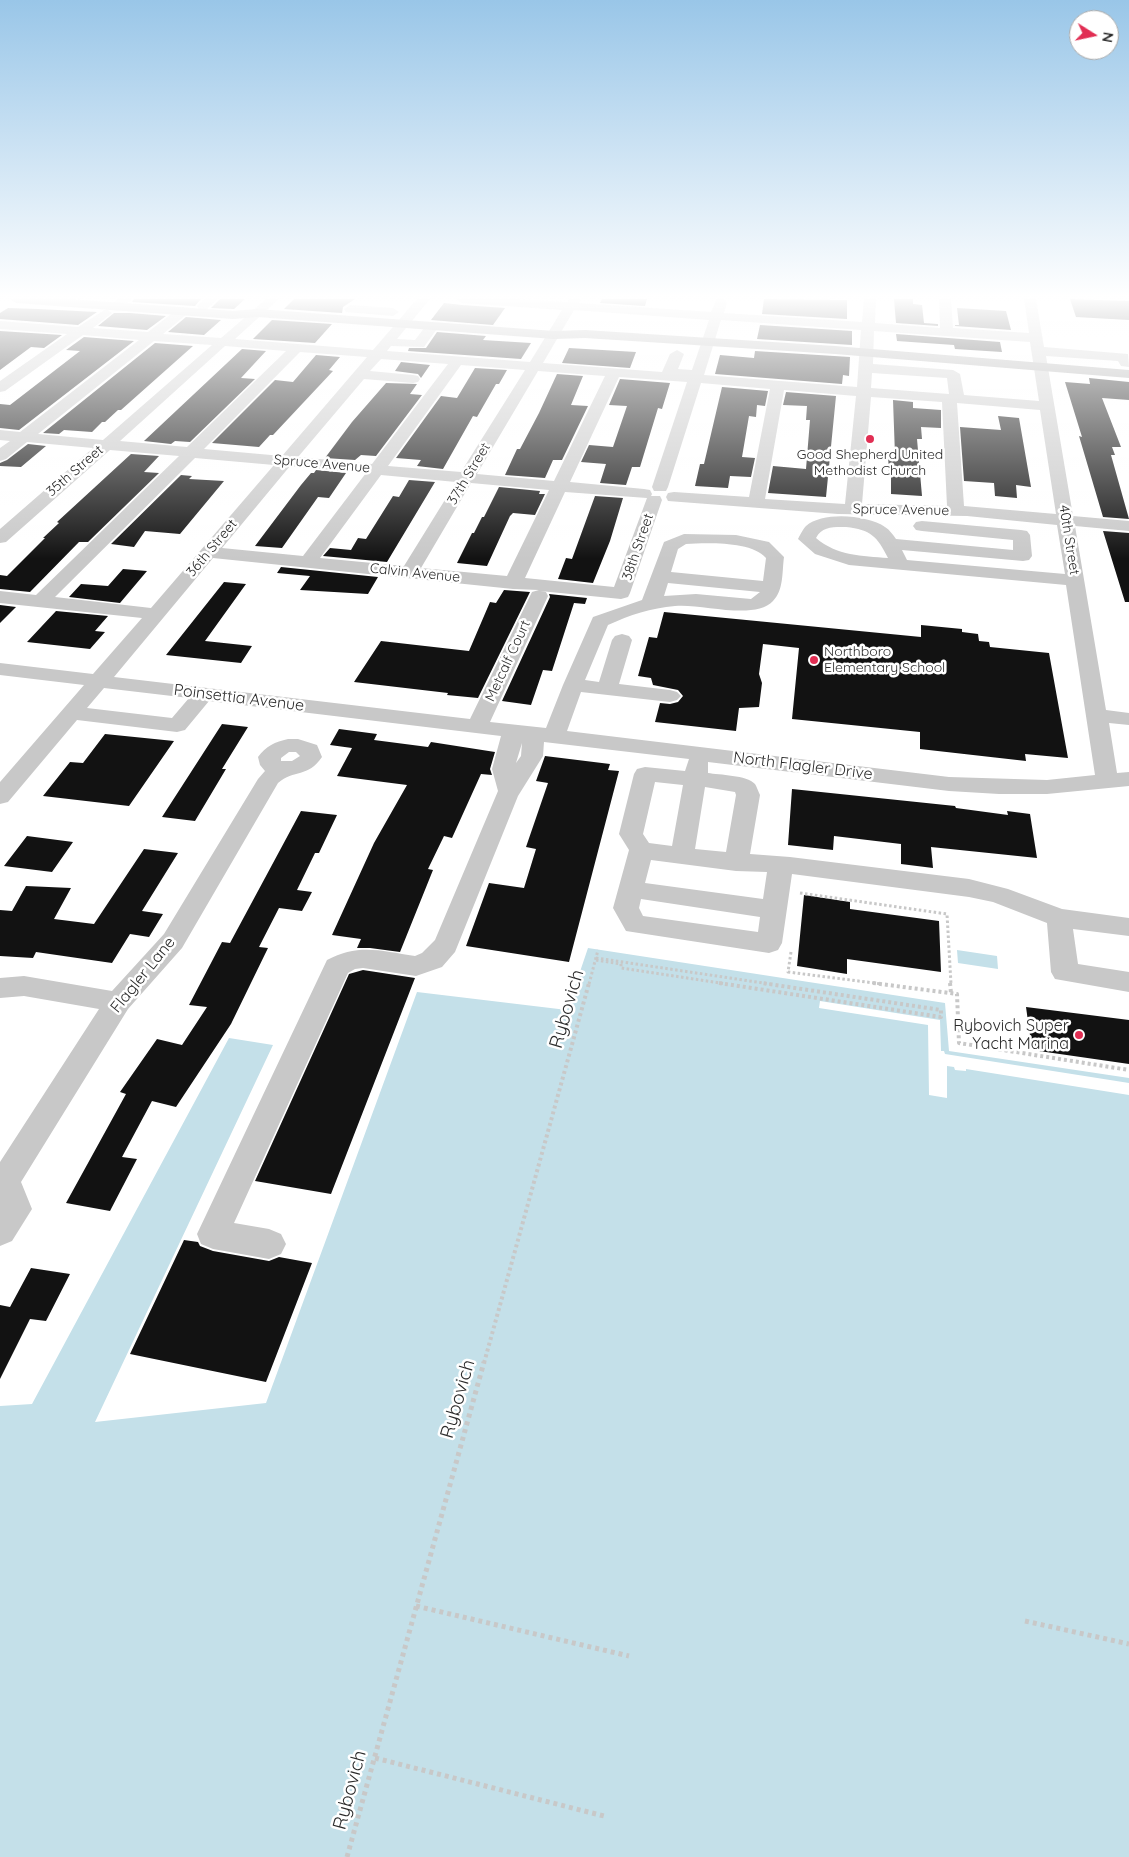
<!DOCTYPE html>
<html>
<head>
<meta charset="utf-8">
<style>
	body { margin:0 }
	#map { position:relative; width:1129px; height:1857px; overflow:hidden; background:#fff; font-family:Quicksand,sans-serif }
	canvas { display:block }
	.north { position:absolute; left:1069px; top:10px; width:50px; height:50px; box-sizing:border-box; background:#fff; border:1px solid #aaa; border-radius:50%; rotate:100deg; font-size:14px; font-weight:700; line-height:20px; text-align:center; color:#2b2b2b }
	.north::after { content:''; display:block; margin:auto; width:18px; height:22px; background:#e12e53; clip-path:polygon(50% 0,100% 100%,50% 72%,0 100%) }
</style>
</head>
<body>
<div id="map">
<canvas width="1129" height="1857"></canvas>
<div class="north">N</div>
</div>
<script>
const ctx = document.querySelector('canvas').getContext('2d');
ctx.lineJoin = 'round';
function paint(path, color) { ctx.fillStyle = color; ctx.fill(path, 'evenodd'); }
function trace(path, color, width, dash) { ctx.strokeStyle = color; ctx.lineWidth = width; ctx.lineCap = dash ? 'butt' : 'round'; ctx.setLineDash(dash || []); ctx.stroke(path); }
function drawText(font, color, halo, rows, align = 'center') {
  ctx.font = font + ' Quicksand,sans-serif'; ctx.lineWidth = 5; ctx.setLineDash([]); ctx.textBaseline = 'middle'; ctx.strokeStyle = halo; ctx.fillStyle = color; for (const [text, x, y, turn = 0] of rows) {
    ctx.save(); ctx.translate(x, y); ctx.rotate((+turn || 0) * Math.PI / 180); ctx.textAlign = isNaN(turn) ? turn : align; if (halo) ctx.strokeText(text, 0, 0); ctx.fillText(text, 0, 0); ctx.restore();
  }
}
paint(new Path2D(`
	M588,948L945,1003L949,1051L1129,1078V1857H0V1406L32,1404L229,1038L273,1045L95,1422L266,1403L417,992L567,1010Z
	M957,950L997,956L998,969L958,963Z`), '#c4e0e9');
paint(new Path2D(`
	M820,1001L940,1020L941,1051H944L945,1054L1129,1083V1095L966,1069V1071L955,1070L954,1067L947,1066V1098L929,1095L928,1025L819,1008Z`), '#fff');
paint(new Path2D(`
	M134,299H201L195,306L132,302Z
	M220,299H245L234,309L211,308Z
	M294,299H355L343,307L342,313L284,309Z
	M602,299H647L645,306L600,303Z
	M764,299L847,300V319L762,314Z
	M894,299H913V304L922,305L924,323L938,324V326L896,323Z
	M1070,299L1129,301V320L1076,317Z
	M444,303L462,305L505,308L493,325L431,320Z
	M8,308L38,309L97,312L78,325L0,319V313Z
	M957,308L1006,311L1011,330L955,326V325H959Z
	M114,313H130L166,316L147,330L98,326Z
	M186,317L221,320L204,335L168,332Z
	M272,320L332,324L315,343L253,339Z
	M760,325L852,331V345L757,339Z
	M0,331L62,335L44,348L31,347L0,370Z
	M437,332L486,336L483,340L531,343L521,359L408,351L409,348H426Z
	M896,334L1000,342L1002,352L955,349L954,345L897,341Z
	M84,337L134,341L19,430L0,428V404L10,405L80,351L66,350Z
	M155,343L193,346L121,410H118L105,422H102L92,432L64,430L59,434L43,433Z
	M569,348L636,352L630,368L562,363Z
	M242,349L266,351L241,378L255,379L190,442L175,441L171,444L144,441Z
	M755,351L850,357L849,376L843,375L842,384L715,374L720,355L754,358Z
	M316,355L340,357L329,370L333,371L273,435H270L259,447L212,443L275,380L293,382Z
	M401,362L430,365L421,378L418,374L395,371Z
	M475,368L507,370L499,384H496L477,417L473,416L443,469L417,466L421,460L396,458L441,396L457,398Z
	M557,374L583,376L571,405L588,406L562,460H553L545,478L505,475L517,449H520L539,413Z
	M1089,378L1129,382V400L1102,398L1121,447H1112L1115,455H1111L1129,519L1103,517L1079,436L1082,437L1065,382L1090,384Z
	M620,379L670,383L662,409L658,408L640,467H632L626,485L600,483L606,464L581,462L589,445L613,447L627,406L609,405Z
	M386,383L417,384L410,394L422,395L376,456L361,455L355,460L325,458L352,422Z
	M722,387L768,391L765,406L757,405L756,417L749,416L742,457L755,458L751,477L730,476L728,488L695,486L700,464H704Z
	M786,392L836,396L826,497L768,493L773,466L806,469L810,420H806L807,406L783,405Z
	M893,400L913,402V408L941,410V428L921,427L922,439H917L922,496L891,494V475H889L888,454L895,455Z
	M998,416L1019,418L1031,487L1016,485L1017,498L995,496L994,483L964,481L960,427L1001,430Z
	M28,444L46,446L21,467L0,466V463L7,460Z
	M131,454L159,456L144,472L159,473L88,542H79L30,592L0,589V575L7,576L45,538H43L59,523L57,522Z
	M316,470L346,473L329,498L318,497L282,548L255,546L301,485L311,473H314Z
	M181,475L192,476L189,479L224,481L180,534L145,531L134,547L111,544Z
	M409,480L435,482L387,562L323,556L330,548L351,550L358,538L366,539L393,496L399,497Z
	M499,487L540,491L539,494H545L535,515L513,513L510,516L487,566L457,563L472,533H474L482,517H484Z
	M595,496L623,498L610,541L593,583L558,579L566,558L572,559Z
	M1103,531L1129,533V602H1125Z
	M281,567L378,577L368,594L300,590L310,576L277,573Z
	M123,569L147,571L120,603L69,597L81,584L108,586Z
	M224,582L246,584L205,641L252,646L241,663L166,655Z
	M504,590L530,592L478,698L447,695L448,693L354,682L381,641L469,651L490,602L496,603Z
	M549,594L587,598L585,604L574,603L552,671L543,670L531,705L502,701L550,597Z
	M0,605L16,607L0,623Z
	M56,611L108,616L95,631L105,632L90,649L27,642Z
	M664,612L921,637V625L962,629V632L978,634L979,641L989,642L990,647L1049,653L1068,758L1025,754L1026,761L920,749V732L792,719L799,648L763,644L759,674L762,683L759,707L739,708L736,731L655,722L660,703L670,704L678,702L683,696L678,690L653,685L651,678L638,676L649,637L657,638Z
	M222,724L248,727L222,769H226L195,821L162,817Z
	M339,729L377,734L374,740L428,747L431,742L495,752L490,769L492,775L481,774L452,838L444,836L428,869L433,870L400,952L370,948H357L361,939L332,935L374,843L407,785L337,776L352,748L330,745Z
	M105,734L174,741L129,806L43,796L70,762L83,763Z
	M545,756L610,764L608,770L619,771L569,962L466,946L489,883L524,888L536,849L526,847L548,783L536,781Z
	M792,789L955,806L956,808L1008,815L1007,811L1030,814L1037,858L931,847L933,868L901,864V844L834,836L833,850L788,845Z
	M301,811L337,815L319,853H315L297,890L312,892L302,911L279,908L259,947L268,948L231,1024L176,1107L152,1101L122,1157L137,1159L110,1211L66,1203L126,1094L120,1092L157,1039L182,1045L207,1007L189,1005L222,942L230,943Z
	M27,836L73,842L52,872L4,866Z
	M144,849L178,853L142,911L163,914L149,937L130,934L112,963L36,952L33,958L0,956V910L12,911L26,886L71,888L54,919L94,924Z
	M804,895L850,902V909L939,921L941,972L847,959V974L797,966Z
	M363,970L415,978L331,1194L255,1181L349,974Z
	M1026,1007L1129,1020V1064L1032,1050Z
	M184,1240L198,1242L200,1246L213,1251L269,1261L279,1257L312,1263L266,1382L130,1354Z
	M31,1268L70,1274L46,1321L30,1319L0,1379V1305L10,1307Z`), '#121212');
trace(new Path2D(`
	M800,893L947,914L951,984
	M791,952L788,972L882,984
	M596,958L770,984
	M596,960L621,964V968L727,984
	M589,984L598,950`), '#c8c8c8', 3, [2.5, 2.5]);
trace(new Path2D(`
	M719,983L941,1017V1010L762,983
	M873,983L957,994L959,1043L1129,1070
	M950,983L951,993
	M484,1363L589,983`), '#c8c8c8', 4, [3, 3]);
trace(new Path2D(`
	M416,1606L629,1656
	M1025,1621L1129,1644
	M375,1758L604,1816
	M347,1857L484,1362`), '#c8c8c8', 5, [4, 4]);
paint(new Path2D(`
	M118,299H132L120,309H112L110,306Z
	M204,299H218L207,309H199L197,306Z
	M266,299H279L235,339L373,350L417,299H430L397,339L415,340L428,323H438L439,326L424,347L391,346L387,351L530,362L562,310L462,303L456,299H517L567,302L569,299H581L579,303L711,312L717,299H724L727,302L724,313L862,322L864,299H876L875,323L940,328L939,299H951L953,328L1029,333L1024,299H1036L1044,347L1128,354L1129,367L1121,366L1118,361L1046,356L1073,516L1129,521V531L1075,526L1106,710L1129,713V725L1109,723L1117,773L1129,772V786L1047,794H999L949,791L708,762V773C719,775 747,775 755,784C757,787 758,791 760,795L750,854L790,857L969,879L1008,889L1062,909L1129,918V936L1073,929L1078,964L1129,972V992L1055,979L1051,972L1047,923L993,902L969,897L792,874L782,943L778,950L769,953L626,931L613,908L629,850L619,834L634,774L637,769L645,767L685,771L689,759L544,742L543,756L518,796L455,952L442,967L416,976L363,968L355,969L348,973L234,1223L269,1229L281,1234L286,1244L281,1254L269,1259L213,1249L201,1244L197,1234L327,960C358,943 382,951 415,956L422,953L435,940L498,791L492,769L501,736L209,701L185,730L177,732L77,720L8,802L0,804V782L84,685L0,675V663L93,674L142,618L0,603V591L36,595L179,456L110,450L6,542L0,543V529L93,448L27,442L6,459L0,461V448L10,441L0,440V430L20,432L139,340L83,335L5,391L0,392V381L67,334L0,329V321L78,327L106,309L112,313L93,328L148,332L179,308L183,307L189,311L187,314L163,334L221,338ZM574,310L709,320L692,370L678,369L684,354L677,350L670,354L662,372L543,363ZM721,320L861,330L857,387L704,375ZM874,331L1030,342L1039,401L964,395L960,374L953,370L873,364ZM154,341L212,345L103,440L38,434ZM225,346L286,351L187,447L120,441ZM300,352L367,357L282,456L204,449ZM381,359L448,364L372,464L298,457L364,379L413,383L418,382L420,379L418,376L413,375L370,371ZM461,365L525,370L461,472L388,466ZM538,371L605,376L554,481L477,474ZM872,373L947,378L949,394L871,388ZM619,377L687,382L652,487L654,491H666L668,487L701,383L770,389L749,497L674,492L668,493L666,497L668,501L838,514L967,516L1057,525L1065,574L907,560L902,550L1023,561L1029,560L1032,556L1030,535L1027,531L1021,530L922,521L916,522L913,526L916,530L922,531L1013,540V550L896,539C893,535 890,530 885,527C868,515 823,511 806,526C803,529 800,535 798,539L815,554L849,565L1066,585L1095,775L1047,780L949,777L567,731L581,692L670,702L677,700L681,696L677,692L670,690L619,684L632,640L629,636L622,634L615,636L612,640L599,682L585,680L608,625C630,615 651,608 675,606C700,603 755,621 773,601C784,590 782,571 784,557L769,542L736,535L684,534L664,542L642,600L593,617L563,685L546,728L490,722L548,596L546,592L540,591L621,599L628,597L630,593L662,500L660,496H651L652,494L650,490L644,489L570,482ZM784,390L856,396L845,504L765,499ZM871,397L942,402L947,506L862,504ZM957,403L1040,410L1056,514L964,506ZM195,458L274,465L151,608L55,597ZM290,466L366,473L303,556L222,548ZM381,475L456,482L404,566L320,558ZM471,483L549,490L507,576L421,568ZM565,492L647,498L614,587L525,578ZM846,527C871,530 877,536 888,558C862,556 837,556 816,538C822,526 834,527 846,527ZM686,544C707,543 751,541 766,558L763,581L671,572L678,549ZM213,558L513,589L539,590L532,592L530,596L470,719L114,677ZM668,583L760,592L751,599L696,594L664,596ZM104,688L189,698L172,718L87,708ZM522,743L521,756L516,763ZM655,782L683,785L672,846L649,843L643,834ZM705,787L735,792L736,795L726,852L695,849ZM651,860L736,871L767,872L763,899L645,883ZM641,899L760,917L758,932L643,916L639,908Z
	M350,305L393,308L399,312L393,316L346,312L344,309Z
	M288,739H298L317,745L322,757C308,778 294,769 278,783L182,948L128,1009L21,1182L32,1209L12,1241L0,1246V1162L99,1009L24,996L0,998V978L24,976L112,991L164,934L258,779L265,771L260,765L258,757C266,746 275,742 288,739ZM289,752H296L300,756L292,761H281V758Z`), '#c8c8c8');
paint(new Path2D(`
	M10,299H69L233,311L257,309L554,331L585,330L835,346L1129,370V378L835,354L585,338L554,339L257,317L233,319L16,303Z`), '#a3a3a3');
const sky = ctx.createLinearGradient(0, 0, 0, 559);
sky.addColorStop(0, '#99c6e8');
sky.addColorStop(0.53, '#fff');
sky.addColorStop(1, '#ffffff00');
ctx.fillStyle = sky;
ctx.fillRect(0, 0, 1129, 559);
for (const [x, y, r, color] of [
	[870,439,5,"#e12e53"],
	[814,660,5,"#e12e53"],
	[1079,1035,5,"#e12e53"]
]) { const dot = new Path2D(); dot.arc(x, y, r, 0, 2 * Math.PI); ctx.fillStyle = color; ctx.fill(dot); trace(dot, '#fff', 2); }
drawText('14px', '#2b2b2b', '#fff', [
	["Good Shepherd United",870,455],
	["Methodist Church",870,471],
	["Northboro",824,652,"left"],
	["Elementary School",824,668,"left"]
]);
drawText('14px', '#2b2b2b', '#fff', [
	["Spruce Avenue",322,464,5],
	["35th Street",75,471,-41],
	["37th Street",469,474,-59],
	["Spruce Avenue",901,510,1],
	["40th Street",1069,540,81],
	["38th Street",638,547,-71],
	["36th Street",212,548,-50],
	["Calvin Avenue",415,573,6],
	["Metcalf Court",508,661,-65]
]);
drawText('16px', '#2b2b2b', '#fff', [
	["Poinsettia Avenue",239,698,7],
	["North Flagler Drive",803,766,7],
	["Flagler Lane",143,975,-51]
]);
drawText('16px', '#2b2b2b', '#fff', [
	["Rybovich Super",1069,1026],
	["Yacht Marina",1069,1044]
], 'right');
drawText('19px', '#2b2b2b', '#fff', [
	["Rybovich",567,1009,-74],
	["Rybovich",458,1399,-74],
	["Rybovich",350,1790,-75]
]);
</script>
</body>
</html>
